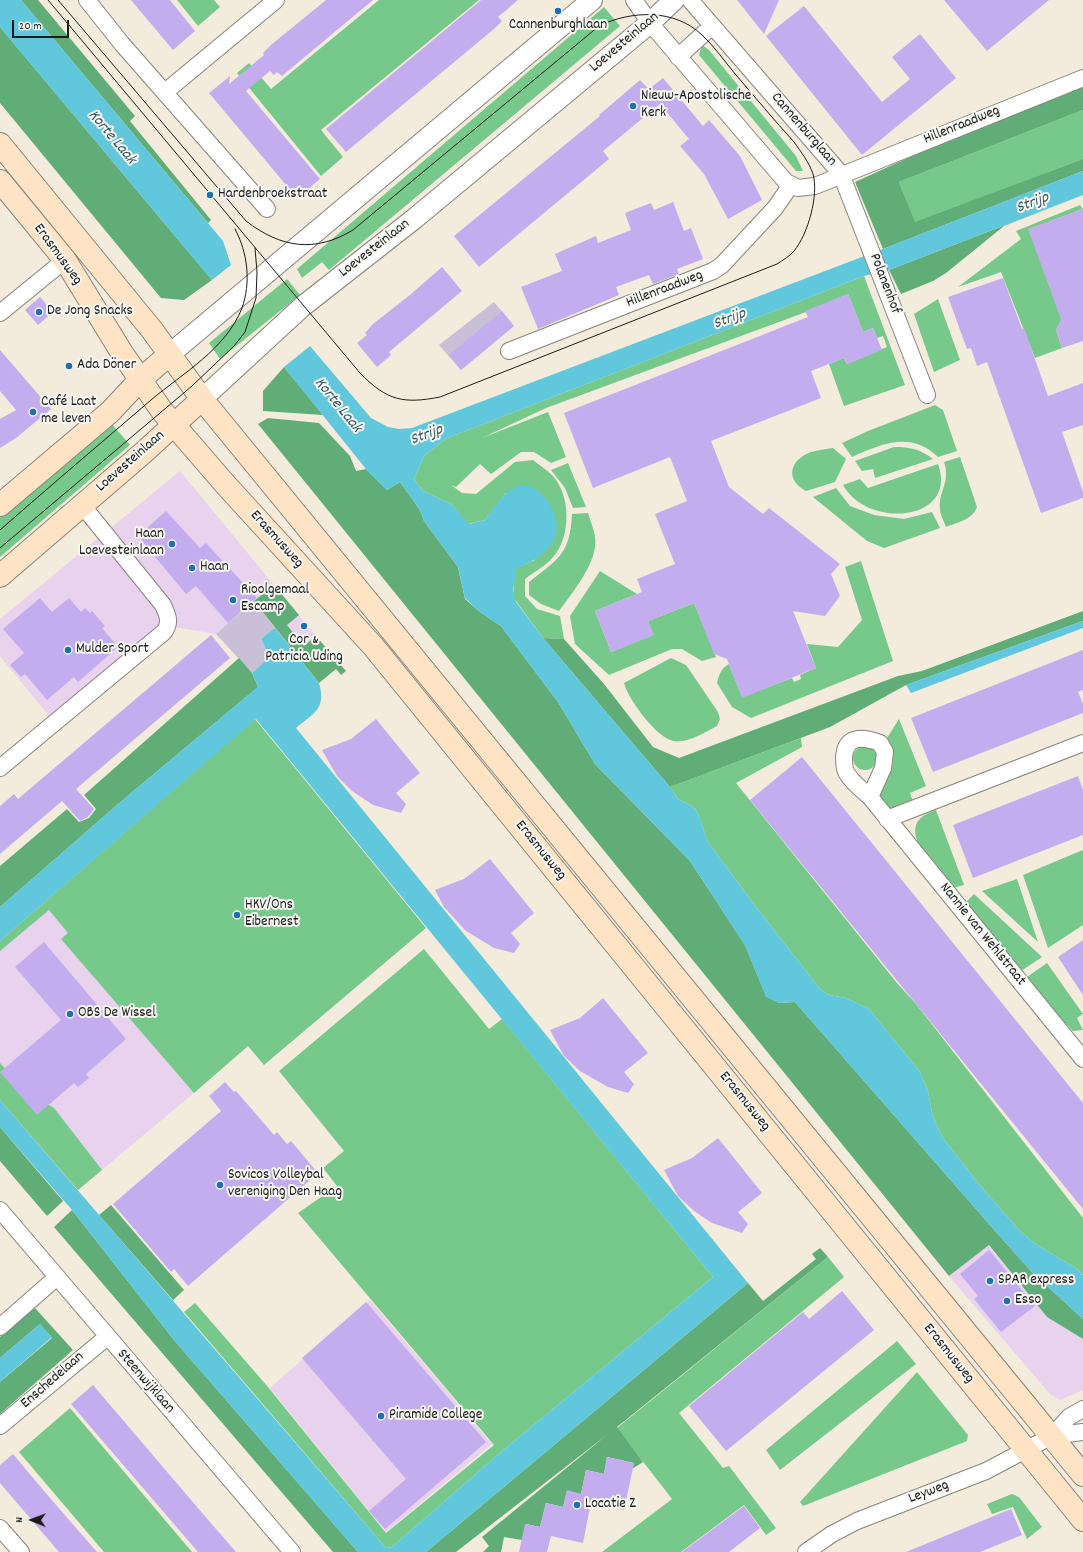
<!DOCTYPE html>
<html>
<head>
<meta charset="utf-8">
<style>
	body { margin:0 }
	#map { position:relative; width:1083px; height:1552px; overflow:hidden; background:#f3ebdb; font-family:Dekko,sans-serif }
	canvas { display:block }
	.north { position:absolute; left:12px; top:1500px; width:40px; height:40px; -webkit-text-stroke:3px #f6f6f2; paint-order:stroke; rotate:271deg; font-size:11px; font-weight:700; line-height:16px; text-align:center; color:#1c1c1c }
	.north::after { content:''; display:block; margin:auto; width:14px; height:18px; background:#1c1c1c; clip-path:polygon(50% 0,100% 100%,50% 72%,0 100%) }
	.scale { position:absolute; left:12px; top:20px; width:57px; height:18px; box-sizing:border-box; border:2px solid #1c1c1c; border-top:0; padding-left:5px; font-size:12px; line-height:14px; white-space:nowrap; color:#1c1c1c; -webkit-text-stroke:3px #f6f6f2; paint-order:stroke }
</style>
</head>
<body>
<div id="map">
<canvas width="1083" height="1552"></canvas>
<div class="north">N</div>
<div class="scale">20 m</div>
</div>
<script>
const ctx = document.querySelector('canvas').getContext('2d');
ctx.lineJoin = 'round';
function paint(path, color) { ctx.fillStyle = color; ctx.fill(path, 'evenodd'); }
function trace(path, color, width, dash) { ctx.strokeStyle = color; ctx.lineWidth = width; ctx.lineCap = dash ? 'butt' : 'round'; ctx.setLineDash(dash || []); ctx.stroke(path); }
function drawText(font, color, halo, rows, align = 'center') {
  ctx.font = font + ' Dekko,sans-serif'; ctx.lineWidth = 4; ctx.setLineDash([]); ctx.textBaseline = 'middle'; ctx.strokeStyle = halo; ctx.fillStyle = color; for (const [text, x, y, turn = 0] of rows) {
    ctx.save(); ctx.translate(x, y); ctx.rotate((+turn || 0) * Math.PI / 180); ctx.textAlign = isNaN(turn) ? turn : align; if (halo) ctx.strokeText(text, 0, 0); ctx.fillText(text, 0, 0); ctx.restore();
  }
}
paint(new Path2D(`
	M180,471L316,636L304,646L262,594L216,634L168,626L54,722L0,656V619Z
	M47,901L201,1087L78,1190L0,1100V941Z
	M988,1245L1047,1317L1083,1339V1390L1060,1400L1050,1394L949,1276Z
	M370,1300L492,1444L386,1532L270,1388Z`), '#e8d2ee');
paint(new Path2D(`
	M494,302L514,326L461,370L439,345Z
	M254,601L275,628L261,639L270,657L252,673L216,634Z`), '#c9bfd7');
paint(new Path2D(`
	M177,0H214L220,7L198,26Z
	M379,0H479L321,130L343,157L321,176L237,73L249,63L271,89Z
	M604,7L620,26L329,270L322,262L302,278L297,269Z
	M702,45L709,50L796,156L803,171H796L699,55Z
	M1083,110V159L915,223L899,182Z
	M1080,205L1083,209L1029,229L1063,324L1058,326L1056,330L1062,348L1035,358L1001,272L958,287L1021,239L1016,231Z
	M864,276L905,385L844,406L829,364L844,358L847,364L887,347L883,336L877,338L873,328L863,332L848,294L806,312L546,408L482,438L548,412L566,457L551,463L534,452H521L491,474L480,464L456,487L451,485L462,493L476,494L515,462L533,460C539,465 547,470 552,475C571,495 571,536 554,556C547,565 534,572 525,579V596L537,609L560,616L564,639L543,638L513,597L515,569L535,560L506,493L485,520L468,524L451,504L423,491L414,479L424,456L445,439Z
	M287,279L300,295L220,359L209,343Z
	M938,299L960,360L934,372L914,314Z
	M935,405L943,410L957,451L938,457C912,431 882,443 852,457L842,443L868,431Z
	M110,422L130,445L0,557V517Z
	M894,447C910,447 920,449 933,459L875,478L873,469L862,471L855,461Z
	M833,448L846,459L835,482L806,491C785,480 789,460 811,452C818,450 826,449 833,448Z
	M960,457L977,507C972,520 958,522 946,527C944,521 940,515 940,509C938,491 951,483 944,462Z
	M568,463L586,507L573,508L565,488L551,470Z
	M938,464C959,521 868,530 843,485L860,479L868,488Z
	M836,488L850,506L874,515L904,519L932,512L940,528L884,548L867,541L813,497Z
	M588,513C590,520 594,529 595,537C599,561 572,593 559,611L541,604L529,595V582C558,559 570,555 572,514Z
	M861,561L893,661L751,718L732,707L717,683C719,675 721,668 729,664L742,697L792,678L794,682L801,679L800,675L816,668L807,644L838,647L862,620L845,567Z
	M600,571L637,594L595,611L611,652L653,635L648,621L694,603L716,657L702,661L682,649H672L609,675L575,644L570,616Z
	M671,658L686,665L718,712L720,719L717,726C705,732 687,744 673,741C656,737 628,699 624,683Z
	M255,719L426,928L264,1065L248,1046L194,1093L61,939L68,933L49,910L0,951V941Z
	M899,719L926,786L910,793L913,802L891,809C883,804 876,797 881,786C884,782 888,779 890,774C895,760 894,750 887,738Z
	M801,738L802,747L736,783L897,983L916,1004L1083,1218V1275L1077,1269L1034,1243L1019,1230L978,1183L942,1137L933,1117L928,1092L920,1072L869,1009L846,998L829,995L820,989L756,907L708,842L697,811L692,806L678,799L670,787Z
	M853 758a12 12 0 1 1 24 0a12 12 0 1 1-24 0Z
	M936,810L964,885L953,888C941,873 899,835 922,817C925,814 931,812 936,810Z
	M1083,850V925L1048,948L1023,875Z
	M1017,879L1038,942L982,891Z
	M974,894L1042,957L1021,971L965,903Z
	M424,949L489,1029L502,1019L713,1277L501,1452L392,1547L386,1548L184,1312L195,1303L268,1387L386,1533L494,1445L298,1213L337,1186L323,1168L344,1151L279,1071Z
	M1047,963L1083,1014L1077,1018L1083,1030L1073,1031L1059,1017L1027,977Z
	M0,1063L23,1089L54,1108L102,1170L78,1190L0,1100Z
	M828,1257L844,1277L679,1413L723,1468L729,1466L776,1528L766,1535L744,1505L681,1552H602L672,1499L617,1428Z
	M897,1341L916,1364L780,1470L766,1450Z
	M917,1372L968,1435L967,1441L803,1506L800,1502Z
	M70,1408L192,1552H104L19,1452Z
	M1012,1494L1019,1497L1042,1527L1027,1539L1013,1507L992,1514L987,1504Z`), '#76c98b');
paint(new Path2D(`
	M21,0H38L135,116L130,121L211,220L208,223Z
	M0,27L212,280L184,300L161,298L0,103Z
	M1083,83V110L899,182L915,222L1083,159V171L883,249L855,182L1020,107Z
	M1083,195L1004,226L946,273L933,281L901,294L889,270Z
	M284,367L323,415L263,411V391Z
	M268,418L319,423L350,456L356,471L366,469L387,490L400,482L420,510L424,521L458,567L465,599L480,612L501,626L558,702L595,764L690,861L745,945L766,996L779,1003L795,1002L997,1233L1031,1271L1083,1319V1339L1047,1317L989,1245L949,1276L258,424Z
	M274,585L299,615L287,625L304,646L316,636L346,671L341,675L336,669L319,683L254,601Z
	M1083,611V621L906,685L830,727L670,787L543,638L564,639L604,684L653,747L679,758L898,676L922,671Z
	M239,658L252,673L258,687L124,799L0,907V866L67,809L79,822L89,818L96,809L84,795Z
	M0,1127L63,1201L47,1216L0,1161Z
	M111,1205L184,1290L173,1300L99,1215Z
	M72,1210L174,1340L358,1552H333L54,1227Z
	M820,1248L828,1257L617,1427L643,1462L632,1469L634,1463L607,1457L604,1474L586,1470L581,1494L567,1491L563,1507L546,1503L540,1527L526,1524L522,1540L504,1537L501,1552H483L489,1546L482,1537L608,1434L456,1552H426L748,1283L763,1301L816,1259L812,1254Z
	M35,1308L73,1350L0,1414V1382L52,1338L40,1324L0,1358V1337Z`), '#60ad77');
paint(new Path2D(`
	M0,0H21L223,241L231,265L212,280L0,27Z
	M1083,171V195L889,270L864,276L445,439L424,456L414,479L423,491L451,504L469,524L485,520C494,509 502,493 516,487C541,477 565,520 554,540C545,556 531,562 516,569L513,591L516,602L543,638L670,787L678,799L692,806L697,811L708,842L756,907L820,989L829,995L846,998L869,1009L920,1072L928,1092L933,1117L942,1137L978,1183L1019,1230L1034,1243L1077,1269L1083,1275V1319L1031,1271L997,1233L795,1002L779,1003L766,997L745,945L690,861L595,764L558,702L501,626L480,612L465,598L458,567L424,521L420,510L400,482L387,490L366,469L284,367L310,346L371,418L388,427L399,429L412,428L883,249Z
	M1083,621V628L911,693L906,685Z
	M275,628L319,683C327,710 312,714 296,728L748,1283L426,1552H358L174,1340L72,1210L0,1127V1100L386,1548L392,1547L501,1452L713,1277L256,719L0,941V907L124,799L258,687L252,673L270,657L261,639Z
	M40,1324L52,1337L0,1382V1358Z`), '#60c7dd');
paint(new Path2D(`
	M131,0H170L195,31L173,50Z
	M326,0H373L282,76L277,72L274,75L270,71L246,91L320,179L297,198L209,93L230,76L229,84L264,55L263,53L271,45Z
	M481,0H518L498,17L502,21L494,29L346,152L326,129Z
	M737,0H779L764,34Z
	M944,0H1049L987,51Z
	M804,6L882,102L910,79L892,57L920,34L956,78L862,155L766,36Z
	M663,78L703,126L709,120L740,156L762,200L728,219L704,174L680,146L689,139L660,104L603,151L609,159L479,267L454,236L600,116L599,115L640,80L649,89Z
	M673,202L684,231L691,228L703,259L677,269L679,274L653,284L649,275L616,287L619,295L538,329L521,287L562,271L555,254L596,236L598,243L631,230L625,213L651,203L654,210Z
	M1083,209V341L1062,348L1056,330L1061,319L1028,229Z
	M442,267L462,291L389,352L391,355L377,367L357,343L367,335L365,333L373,324L410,295Z
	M1003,278L1022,329L1024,328L1048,396L1083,383V425L1062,432L1083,492V498L1041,513L987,362L977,366L971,348L967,349L948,297Z
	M848,294L863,332L873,328L882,350L847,364L844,358L811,371L821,398L711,441L729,487L763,514L769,508L840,564L831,574L840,596L825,616L793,611L816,668L742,698L727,659L714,654L694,603L648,621L654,635L611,652L595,611L642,592L637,579L675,564L655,514L687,501L670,457L593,488L564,413L808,317L805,311Z
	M40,297L53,312L38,325L25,310Z
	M502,311L514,326L461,370L449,355Z
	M0,350L51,409L16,438L0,448V419L16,410L0,391Z
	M166,511L200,548L206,543L257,598L228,623L196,586L186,594L138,536Z
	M40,598L52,612L69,598L81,612L85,608L90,613L92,611L105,626L102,628L118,647L78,682L74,677L47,700L25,674L21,677L10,665L24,653L3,629Z
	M211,635L230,658L76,789L94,809L88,817L80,821L62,801L0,854V806L14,794L18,799Z
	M1083,650V690L1078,692L1083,704V713L933,772L911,718Z
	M376,719L420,773L396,793L406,804L401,813L373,805L352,791L337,776L322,750L351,739Z
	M802,757L1083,1103V1209L750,800Z
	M1078,776L1083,790V835L973,878L953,825Z
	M490,859L534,913L511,933L520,944L514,953L494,948L466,931L444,907L435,890L464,879Z
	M1083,940V995L1058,957Z
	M44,942L126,1039L86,1074L89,1078L78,1087L74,1083L37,1115L0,1072L61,1020L15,967Z
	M603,998L648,1053L624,1072L634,1084L628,1093L608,1087L580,1071L564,1056L550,1030L580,1018Z
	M225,1082L234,1092L236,1091L274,1135L277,1132L287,1144L291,1141L318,1173L188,1286L174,1269L171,1272L113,1204L221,1111L209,1096Z
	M718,1138L762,1193L738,1212L748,1224L742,1233L712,1223L694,1211L678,1196L664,1170L692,1158Z
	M989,1250L1035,1306L1001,1332L974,1299L978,1296L960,1274Z
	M842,1291L874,1330L726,1451L689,1406L803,1312L809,1319Z
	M366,1302L486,1442L385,1529L369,1511L406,1479L302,1358Z
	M93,1385L203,1514L236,1552H198L94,1431L71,1404Z
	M13,1454L50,1498L97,1552H59L0,1483V1465Z
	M607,1457L634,1463L624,1510L591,1502L583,1543L551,1536L547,1552H519L525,1524L540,1527L546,1503L563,1507L567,1490L581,1494L586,1470L604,1474Z
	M744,1506L760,1528L729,1552H682Z
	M1011,1509L1022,1535L980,1552H906Z`), '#c4adef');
const minor = new Path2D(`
	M87,0L122,44L267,209
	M634,0L650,23L786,182L798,188L815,186L1083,78
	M690,0L841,174L927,395
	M678,57L712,26
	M165,92L276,0
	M0,313L65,260
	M509,351L713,271L722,265L775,208L791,185
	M0,768L164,632C171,622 168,616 163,605L82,505
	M870,797L883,768L885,752L880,743C864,737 845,734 844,758C844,763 844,771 848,775C853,783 862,790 870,797L1083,1059
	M887,819L1083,743
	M0,1210L292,1552
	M0,1327L57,1277
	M0,1426L107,1337
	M1052,1436L1083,1432
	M0,1528L21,1552
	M806,1552L832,1534L857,1521L986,1471L1052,1436L1069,1417L1083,1409`);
const tertiary = new Path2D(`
	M170,354L592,0
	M202,399L303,306L414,219L650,23L674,0`);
const secondary = new Path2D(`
	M0,144L152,330L202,399L1083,1475
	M0,181L65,260L122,353L162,411L225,484L373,646L1083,1520
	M0,505L110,412L140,380L170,354
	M0,576L143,453L202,399`);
trace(minor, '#88847c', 18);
trace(tertiary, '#88847c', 22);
trace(secondary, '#88847c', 24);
trace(minor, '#fff', 16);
trace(tertiary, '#fff', 20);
trace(secondary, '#fee4c5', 22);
trace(new Path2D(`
	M48,0L360,373C387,401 404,404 440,397L777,264C783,260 790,256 794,251C808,234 819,195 813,174C809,162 801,152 794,142C774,120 755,97 736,75C725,62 715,47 702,35C675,9 632,10 599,26L353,230C315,253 281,248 246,221L58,0
	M0,530C50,486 101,443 151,400C183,373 226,349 242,308C251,283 248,253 235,229
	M0,548L192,386L234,346L245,332L256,298L257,272L255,248`), '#1c1c1c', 1);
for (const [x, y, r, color] of [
	[558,11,4,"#1f6fb2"],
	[633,106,4,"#1f6fb2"],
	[210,195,4,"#1f6fb2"],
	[39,312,4,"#1f6fb2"],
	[69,366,4,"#1f6fb2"],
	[33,412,4,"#1f6fb2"],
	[172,544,4,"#1f6fb2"],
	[192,568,4,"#1f6fb2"],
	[233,600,4,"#1f6fb2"],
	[304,626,4,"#1f6fb2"],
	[68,650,4,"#1f6fb2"],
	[237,915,4,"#1f6fb2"],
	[70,1014,4,"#1f6fb2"],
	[220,1185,4,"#1f6fb2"],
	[990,1281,4,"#1f6fb2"],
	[1007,1301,4,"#1f6fb2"],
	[381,1416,4,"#1f6fb2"],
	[577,1505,4,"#1f6fb2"]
]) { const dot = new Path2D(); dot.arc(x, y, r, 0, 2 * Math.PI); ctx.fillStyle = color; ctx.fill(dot); trace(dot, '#f6f6f2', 1.5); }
drawText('15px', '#1c1c1c', '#f6f6f2', [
	["Cannenburghlaan",558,26,"center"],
	["Nieuw-Apostolische",641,97],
	["Kerk",641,114],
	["Hardenbroekstraat",218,195],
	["De Jong Snacks",47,312],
	["Ada Döner",77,366],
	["Café Laat",41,403],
	["me leven",41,420],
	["Haan",164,535,"right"],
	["Loevesteinlaan",164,552,"right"],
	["Haan",200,568],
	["Rioolgemaal",241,591],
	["Escamp",241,608],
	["Cor &",304,641,"center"],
	["Patricia Uding",304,658,"center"],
	["Mulder Sport",76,650],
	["HKV/Ons",245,906],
	["Eibernest",245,923],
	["OBS De Wissel",78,1014],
	["Sovicos Volleybal",228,1176],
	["vereniging Den Haag",228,1193],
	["SPAR express",998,1281],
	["Esso",1015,1301],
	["Piramide College",389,1416],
	["Locatie Z",585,1505]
], 'left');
drawText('15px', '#1c1c1c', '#f6f6f2', [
	["Loevesteinlaan",625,43,-40],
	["Hillenraadweg",962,126,-22],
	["Cannenburglaan",803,130,49],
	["Loevesteinlaan",375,249,-38],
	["Erasmusweg",57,255,54],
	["Polanenhof",884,284,69],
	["Hillenraadweg",665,290,-21],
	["Loevesteinlaan",131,462,-41],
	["Erasmusweg",276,540,48],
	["Erasmusweg",540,851,51],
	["Nannie van Wehlstraat",982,935,51],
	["Erasmusweg",744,1102,51],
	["Erasmusweg",948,1354,51],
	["Enschedelaan",53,1381,-41],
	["Steenwijklaan",145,1382,49],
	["Leyweg",929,1493,-21]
]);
drawText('italic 16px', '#345860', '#f6f6f2', [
	["Korte Laak",111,138,50],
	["Strijp",1033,204,-21],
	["Strijp",730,320,-21],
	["Korte Laak",337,406,51],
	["Strijp",427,436,-21]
]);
</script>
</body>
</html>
